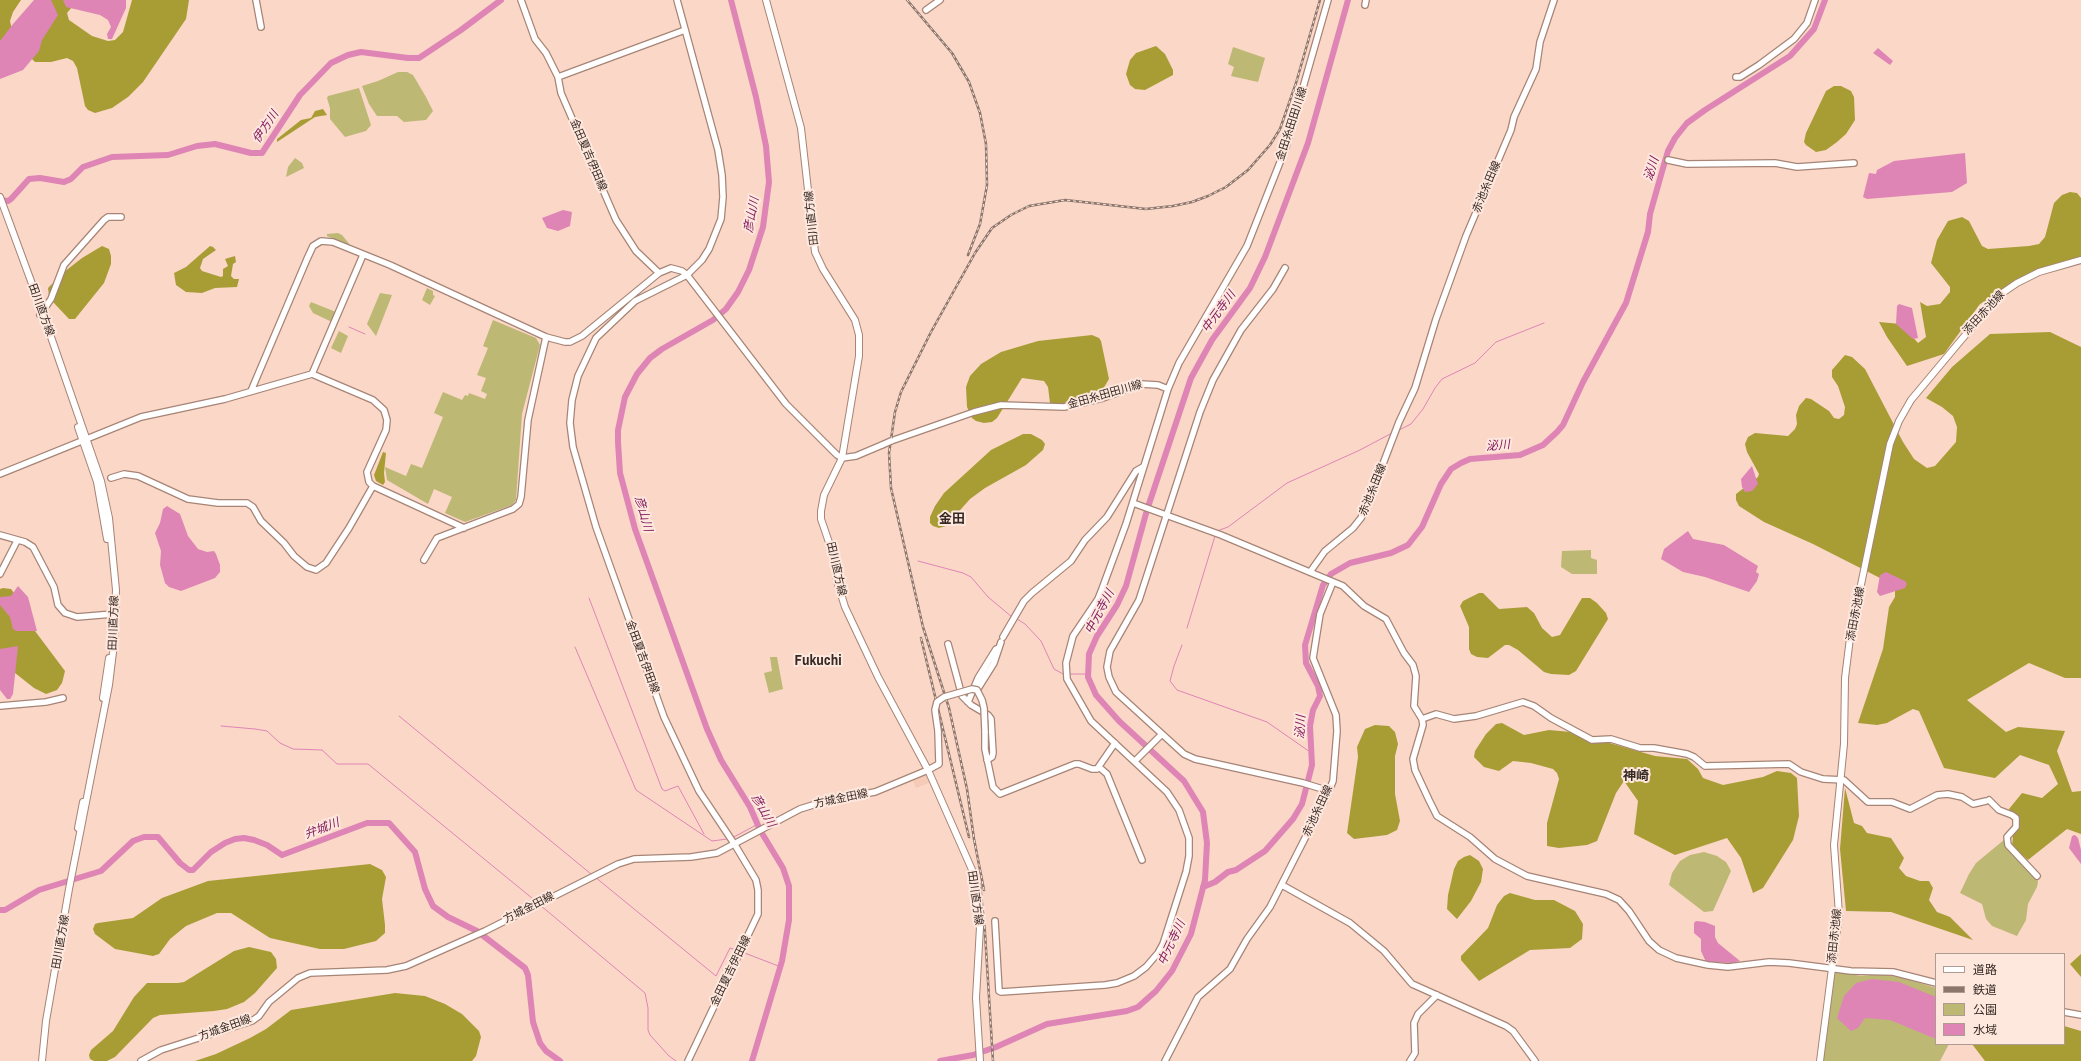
<!DOCTYPE html>
<html>
<head>
<meta charset="utf-8">
<style>
  body { margin:0 }
  #map { position:relative; width:2081px; height:1061px; overflow:hidden; background:#fbd7c7; font-family:"Archivo Narrow","Noto Sans JP",sans-serif }
  canvas { display:block }
  .legend { position:absolute; left:1935px; top:953px; width:130px; height:92px; box-sizing:border-box; background:#fee8de; border:1px solid #ae9c93; margin:0; padding:5px 7px; list-style:none; font-size:12px; color:#362923 }
  .legend li { display:flex; align-items:center; gap:8px; height:20px }
  .legend b { width:20px; border:1px solid #ae9c93 }
</style>
</head>
<body>
<div id="map">
<canvas width="2081" height="1061"></canvas>
<ul class="legend">
<li><b style="height:5px;background:#fff"></b>道路</li>
<li><b style="height:5px;background:#8c756b"></b>鉄道</li>
<li><b style="height:11px;background:#beb875"></b>公園</li>
<li><b style="height:11px;background:#de85b5"></b>水域</li>
</ul>
</div>
<script>
const c = document.querySelector('canvas').getContext('2d');
c.lineJoin = 'round';
function paint(path, color) {
  c.fillStyle = color;
  c.fill(path, 'evenodd');
}
function shape(rows) {
  const path = new Path2D();
  for (const r of rows) {
    path.moveTo(r[0], r[1]);
    for (let i = 2; i < r.length; i += 2) path.lineTo(r[i], r[i + 1]);
  }
  return path;
}
function stroke(path, color, width, dash) {
  c.strokeStyle = color;
  c.lineWidth = width;
  c.lineCap = dash ? 'butt' : 'round';
  c.setLineDash(dash || []);
  c.stroke(path);
}
function drawText(font, color, halo, rows, align = 'center') {
  c.font = font + ' "Archivo Narrow","Noto Sans JP",sans-serif';
  c.lineWidth = 4;
  c.setLineDash([]);
  c.textBaseline = 'middle';
  c.strokeStyle = halo;
  c.fillStyle = color;
  for (const [text, x, y, turn = 0] of rows) {
    c.save();
    c.translate(x, y);
    c.rotate((+turn || 0) * Math.PI / 180);
    c.textAlign = isNaN(turn) ? turn : align;
    if (halo) c.strokeText(text, 0, 0);
    c.fillText(text, 0, 0);
    c.restore();
  }
}
const built = shape([
  [927,773,931,782,916,788,912,778]
]);
const green = shape([
  [1233,47,1265,58,1258,82,1231,76,1234,67,1228,64],
  [398,72,407,72,413,75,426,97,433,111,426,120,404,122,397,116,377,116,369,104,362,86,378,81],
  [359,88,371,125,366,131,345,137,330,119,330,108,327,98,328,96],
  [295,158,302,163,304,168,286,177,288,167],
  [338,233,342,235,351,246,327,236,327,234],
  [427,288,433,291,433,295,435,296,430,305,422,300],
  [380,293,392,295,376,336,367,324],
  [311,302,336,312,332,322,313,313,309,306],
  [493,320,536,338,540,345,522,414,516,500,512,505,465,522,445,513,452,497,434,489,428,504,387,480,385,467,406,476,411,464,422,468,443,417,434,413,443,392,462,400,465,395,468,396,469,393,485,399,487,394,481,391,486,378,477,375,488,348,483,346],
  [339,331,348,336,341,353,331,348],
  [1591,550,1591,558,1597,560,1597,574,1572,574,1561,567,1562,551],
  [770,657,777,657,783,689,769,693,764,673,772,671],
  [2005,839,2037,876,2038,882,2037,887,2028,904,2026,920,2017,936,1992,926,1986,919,1982,904,1960,893,1969,874,1976,863],
  [1704,852,1717,856,1726,862,1731,871,1713,911,1704,912,1669,885,1672,873,1680,861,1690,855],
  [1834,971,1861,976,1881,974,1903,978,1936,988,1936,1044,1949,1044,1940,1061,1823,1061]
]);
const forest = shape([
  [0,0,21,0,13,12,10,21,15,43,0,72],
  [41,0,78,0,67,13,69,20,92,36,108,41,115,40,123,32,132,0,189,0,186,19,143,82,128,97,112,108,95,113,88,110,85,106,77,68,73,61,67,58,51,62,35,62,29,56],
  [1156,46,1165,54,1173,70,1173,75,1145,90,1135,89,1130,85,1126,74,1130,60,1136,53],
  [1834,86,1841,86,1851,91,1854,97,1855,120,1846,134,1837,142,1826,150,1816,152,1806,145,1804,142,1806,133,1826,91],
  [323,109,327,115,315,117,277,142,277,139,301,120,311,118,315,111],
  [2070,192,2077,193,2081,198,2081,260,2055,268,1980,304,1944,354,1907,366,1887,337,1879,322,1901,324,1918,343,1926,337,1920,302,1927,306,1940,304,1950,292,1950,287,1931,263,1937,240,1948,221,1962,217,1969,221,1982,246,1988,249,2029,246,2039,244,2045,237,2054,203,2062,195],
  [102,246,109,249,111,256,111,264,104,283,75,319,69,319,53,302,49,296,48,288,64,272,82,258],
  [210,246,213,247,216,250,203,259,200,268,202,271,221,277,223,276,223,269,228,266,225,259,235,256,236,262,233,264,231,276,234,279,239,279,237,287,215,288,202,293,186,292,176,285,174,273,186,267],
  [2050,332,2081,347,2081,678,2065,678,2029,663,1967,700,2006,732,2018,727,2065,731,2057,751,2072,792,2081,791,2081,834,2067,829,2028,860,2012,846,2014,826,2009,809,2022,793,2042,798,2058,784,2049,765,2020,755,1995,778,1944,768,1919,711,1913,709,1887,723,1877,725,1858,723,1883,649,1889,607,1895,597,1895,591,1882,579,1813,544,1764,522,1739,506,1736,500,1736,494,1758,477,1759,474,1747,452,1745,444,1748,437,1755,433,1788,436,1795,429,1797,424,1796,415,1799,406,1806,398,1811,399,1829,411,1834,418,1839,419,1844,415,1845,407,1838,386,1832,377,1832,370,1845,355,1852,357,1865,369,1903,442,1914,459,1927,468,1935,466,1956,442,1957,427,1953,416,1942,407,1926,398,1952,367,1990,334],
  [1092,335,1099,338,1101,341,1109,379,1103,389,1056,406,1050,403,1048,387,1044,381,1022,378,997,418,992,422,984,423,976,421,972,418,967,407,966,387,970,376,981,364,1001,352,1038,341],
  [1023,434,1031,434,1042,440,1045,444,1043,450,1026,465,985,488,970,499,946,526,939,528,933,526,930,523,930,517,935,506,944,493,991,450],
  [383,452,386,453,384,473,385,482,383,485,376,481,374,475],
  [3,588,11,589,14,593,35,631,65,671,62,683,57,690,46,694,34,688,10,669,0,654,0,589],
  [1479,593,1483,593,1499,609,1527,607,1534,613,1542,628,1552,637,1560,635,1582,598,1590,598,1597,603,1606,613,1608,619,1576,671,1569,675,1551,674,1544,672,1518,650,1509,645,1505,645,1488,658,1477,657,1471,654,1469,649,1469,627,1460,606,1463,601],
  [1502,723,1524,735,1549,730,1571,732,1655,756,1687,759,1698,769,1703,778,1723,785,1763,777,1777,771,1791,773,1797,778,1799,816,1793,840,1763,888,1753,893,1741,858,1727,838,1675,855,1634,834,1638,801,1624,781,1616,793,1597,841,1587,845,1559,848,1547,846,1547,823,1559,779,1557,773,1553,769,1531,763,1513,761,1499,771,1484,767,1474,757,1475,751,1486,734,1496,724],
  [1375,725,1389,726,1395,732,1398,744,1395,756,1395,794,1400,821,1397,830,1387,835,1354,839,1347,833,1358,757,1357,747,1365,729],
  [1845,788,1854,823,1862,826,1867,833,1891,838,1904,858,1899,868,1906,876,1920,881,1929,881,1933,888,1929,900,1937,912,1950,917,1973,940,1891,912,1846,911,1840,849],
  [1470,855,1479,861,1483,869,1481,882,1471,901,1457,919,1447,909,1448,895,1454,869,1458,861,1464,857],
  [370,864,382,870,386,877,382,899,385,925,385,933,376,941,344,949,320,949,270,938,231,913,217,913,186,926,170,939,159,954,153,956,115,949,95,934,93,929,95,924,98,923,133,918,162,898,208,881],
  [1510,893,1535,900,1554,900,1575,911,1583,924,1582,939,1570,948,1530,950,1479,981,1461,960,1461,956,1488,928,1497,905,1504,896],
  [249,947,271,952,276,959,277,968,255,993,244,1002,227,1009,214,1011,160,1015,153,1018,115,1057,107,1061,94,1061,90,1059,89,1055,91,1050,113,1031,134,997,147,983,178,983,184,982,234,951],
  [2081,954,2081,977,2070,964],
  [395,993,425,996,445,1004,462,1014,479,1031,481,1037,476,1056,472,1061,195,1061,216,1054,250,1038,266,1029,291,1010],
  [2064,1026,2081,1031,2081,1061,1985,1061,1972,1044,2064,1044]
]);
const water = shape([
  [34,0,51,0,58,15,42,40,39,51,23,70,0,79,0,41,13,24],
  [63,0,126,0,126,8,112,39,108,39,107,34,111,27,108,20,100,15,66,7],
  [1878,48,1893,61,1890,65,1873,53],
  [1965,153,1967,183,1952,192,1867,199,1863,197,1869,173,1876,174,1877,170,1894,161],
  [563,210,572,212,570,226,558,231,547,228,542,218],
  [1899,304,1912,308,1918,338,1913,339,1896,324,1897,306],
  [1752,466,1758,484,1752,491,1745,492,1742,487,1741,479],
  [167,506,180,514,188,536,198,549,207,552,214,551,216,554,220,565,220,572,215,578,181,591,169,587,165,583,160,565,161,551,155,533,160,523,163,509],
  [1688,531,1693,539,1724,545,1758,566,1756,572,1759,574,1757,581,1749,592,1705,577,1683,572,1661,559,1664,549],
  [1886,572,1905,581,1907,584,1905,588,1880,596,1877,592,1880,575],
  [18,586,28,597,37,631,16,631,13,629,10,617,0,605,0,597,11,596],
  [18,646,13,694,10,699,7,699,0,690,0,649],
  [2075,835,2078,838,2081,850,2081,864,2069,848,2072,836],
  [1696,921,1705,922,1715,926,1715,937,1718,943,1740,961,1732,963,1706,962,1701,951,1701,939,1694,933,1694,923],
  [1872,979,1899,982,1936,997,1936,1039,1890,1020,1865,1018,1858,1028,1851,1031,1837,1018,1844,996,1856,983]
]);
const stream = shape([
  [349,327,365,334],
  [1399,430,1411,424,1423,409,1435,388,1442,379,1475,363,1496,342,1544,323],
  [1217,531,1228,527,1287,483,1360,450,1392,433],
  [918,561,963,573,971,577,988,597,1012,617],
  [589,598,662,789,665,791,678,786,704,834],
  [1017,619,1025,624,1041,641,1054,669,1063,674],
  [1187,628,1215,536],
  [1182,645,1174,666,1170,681,1177,690,1267,722,1313,754],
  [575,647,636,790,712,841,727,839],
  [1069,674,1088,674],
  [399,716,591,874],
  [221,726,255,729,267,731,280,743,293,749,322,750,337,764,368,764,538,903],
  [732,838,758,824],
  [595,877,716,976,730,948,739,951],
  [540,905,645,993,648,1008,648,1030,650,1035,669,1056,676,1061],
  [742,952,781,967]
]);
const river = shape([
  [731,0,756,97,766,146,769,182,763,227,749,270,738,292,726,309,713,320,662,349,650,358,637,374,625,397,618,430,618,442,620,473,635,529,707,729,721,760,750,807,760,830,783,868,789,886,789,920,782,961,752,1061],
  [0,200,8,201,11,199,29,179,40,178,64,182,71,179,83,167,112,157,168,155,197,146,215,144,251,153,262,153,300,95,331,63,348,55,361,52,408,58,419,58,461,30,501,0],
  [1203,887,1215,882,1228,872,1236,870,1265,851,1293,819,1302,804,1312,765,1310,726,1313,710,1320,696,1318,686,1306,663,1305,645,1323,585,1331,574,1350,563,1391,553,1408,545,1422,527,1441,484,1451,469,1461,463,1470,459,1520,455,1543,445,1557,432,1563,425,1583,382,1626,303,1648,232,1650,214,1663,168,1668,151,1675,138,1687,123,1705,110,1790,56,1814,29,1825,0],
  [0,910,5,910,39,890,101,871,133,841,144,837,158,837,180,863,189,870,193,870,211,852,225,843,235,839,244,838,254,840,267,845,282,855,367,823,389,823,415,852,425,889,433,906,448,917,477,931,525,968,528,975,533,1022,540,1043,546,1051,560,1061],
  [940,1061,973,1055,996,1047,1047,1024,1127,1011,1138,1007,1156,991,1172,971,1191,934,1205,880,1207,843,1203,812,1184,781,1119,721,1096,695,1088,677,1089,654,1097,636,1117,605,1126,586,1147,510,1191,378,1212,340,1250,288,1265,257,1308,143,1348,0]
]);
const secondary = shape([
  [256,0,261,27],
  [521,0,535,39,546,53,558,77,561,93,616,220,636,251,659,273],
  [677,0,718,150,722,175,723,197,721,219,709,249,702,260,687,275,635,301,596,338,578,376,572,400,570,423,573,447,596,527,664,717,699,791,735,845,756,880,758,890,758,914,688,1061],
  [1365,5,1366,0],
  [926,10,940,0],
  [558,77,685,30],
  [1736,77,1740,77,1759,65,1794,39,1807,23,1815,0],
  [1668,160,1687,164,1775,163,1797,167,1854,163],
  [1285,268,1273,289,1241,330,1213,380,1200,412,1139,600,1110,651,1107,667,1109,677,1116,692,1184,754,1195,759,1303,783,1329,791],
  [40,315,51,299,64,265,104,220,108,217,121,217],
  [312,374,363,255],
  [251,391,307,259,313,246,321,241,333,242,390,265,546,337,565,342,570,342,582,336,659,273,671,268,682,271,687,275,786,404,837,455,842,458,856,456,882,445],
  [891,441,974,412,1001,405,1064,407,1103,398,1141,384,1158,385,1168,389],
  [0,474,141,417,225,399,312,374,373,400,384,410,387,420,386,430,367,472,369,482,373,486,464,528],
  [111,478,124,474,138,476,188,499,218,503,247,503,253,507,261,521,284,543,294,556,307,567,316,570,326,563,349,528,373,486],
  [1133,503,1221,535,1343,586,1364,606,1386,619,1404,653,1413,665,1416,676,1414,706,1422,719,1423,725,1413,759,1415,770,1429,800,1437,816,1470,837,1495,859,1527,876,1606,894,1619,900,1629,911,1649,941,1659,950,1676,958,1708,965,1728,967,1769,962,1789,963,1851,971,1893,972,1936,983],
  [0,535,25,542,33,547,54,587,58,605,65,613,77,617,113,614],
  [424,560,437,538,513,509,519,504,521,497,528,420,546,337],
  [1310,572,1325,551,1353,528,1361,518,1368,503,1399,422,1415,388,1436,319,1466,236,1511,130,1514,117,1536,69,1540,42,1554,0],
  [0,574,17,541],
  [1003,637,1024,601,1032,593,1071,561,1085,540,1107,517,1136,471,1143,467],
  [948,644,962,696,971,705,988,715,991,719,993,753,992,757,987,760],
  [977,690,994,663,1001,642],
  [968,702,978,678,996,649,999,648],
  [0,706,46,702,63,698],
  [1422,719,1436,714,1454,719,1476,716,1523,702,1534,706,1551,718,1592,740,1611,739,1640,748,1654,748,1687,754,1694,757,1705,766,1789,764,1801,772,1823,779,1844,780,1868,802,1892,802,1910,809,1937,795,1948,794,1962,797,1973,804,1986,801],
  [985,731,985,749,993,787,1000,794,1075,764,1079,764,1092,769,1097,769,1115,743],
  [1135,761,1162,734],
  [1099,767,1107,774,1142,860],
  [1989,800,1999,810,2012,815,2016,818,2016,827,2007,837,2008,845,2037,876],
  [1282,885,1350,923,1384,951,1412,984,1506,1026,1513,1031,1535,1061],
  [995,921,999,991,1001,992,1105,985,1117,983,1134,976,1146,967,1158,953,1163,944,1186,872,1189,856,1189,838,1179,810,1167,792,1091,721,1067,679,1066,663,1073,636,1098,599,1102,589,1126,524,1168,389,1179,363,1247,246,1286,147,1328,0],
  [2064,1012,2081,1015],
  [141,1061,161,1050,252,1021,259,1016,269,1002,286,988,298,978,310,973,387,970,406,966,485,931,618,864,634,859,691,857,717,853,800,809,829,800,875,792,928,770,939,764,938,731],
  [1165,1061,1198,997,1230,969,1247,939,1270,907,1329,791,1333,781,1337,731,1336,715,1313,658,1320,614,1333,582],
  [1410,1061,1415,1053,1414,1023,1418,1014,1437,995]
]);
const primary = shape([
  [766,0,801,128,815,252,823,269,855,320,859,335,859,356,842,458,824,495,821,511,821,519,835,560,837,581,845,607,878,677,928,770,973,872,980,927,976,998,980,1061],
  [0,197,42,311,101,481,109,518,116,590,114,644,109,685,69,889,46,1021,42,1061],
  [78,427,97,482,107,539],
  [103,698,109,658],
  [78,828,83,802],
  [1820,1061,1839,914,1834,845,1844,744,1845,678,1850,638,1890,444,1899,421,1911,400,1998,296,2017,283,2039,272,2081,260]
]);
const rail = shape([
  [907,0,952,53,969,82,980,113,986,144,987,185,980,224,968,255],
  [921,638,969,837],
  [980,884,985,933,993,1061],
  [984,890,974,839,967,789,949,708,923,627,891,488,889,453,895,412,901,392,931,332,975,253,992,228,1011,215,1029,206,1065,200,1146,209,1173,206,1192,202,1208,196,1226,187,1248,170,1270,145,1280,129,1296,83,1320,0]
]);
const secondaryBridge = shape([
  [882,445,891,441],
  [938,731,935,710,937,702,944,697,972,689,977,690,982,700,984,708,985,731]
]);
const streetNames = [
  ["金田糸田田川線",1292,124,-72],
  ["金田夏吉伊田線",588,155,67],
  ["赤池糸田線",1487,187,-67],
  ["田川直方線",812,218,-96],
  ["田川直方線",41,310,70],
  ["添田赤池線",1984,313,-47],
  ["金田糸田田川線",1105,395,-16],
  ["赤池糸田線",1373,490,-68],
  ["田川直方線",836,569,77],
  ["添田赤池線",1856,614,-79],
  ["田川直方線",114,623,-88],
  ["金田夏吉伊田線",642,657,70],
  ["方城金田線",841,799,-12],
  ["赤池糸田線",1318,811,-65],
  ["田川直方線",975,898,82],
  ["方城金田線",529,908,-27],
  ["添田赤池線",1835,936,-84],
  ["田川直方線",61,942,-80],
  ["金田夏吉伊田線",731,971,-64],
  ["方城金田線",225,1028,-20]
];
const waterNames = [
  ["伊方川",266,127,-56],
  ["泌川",1652,169,-73],
  ["彦山川",752,215,-79],
  ["中元寺川",1219,312,-54],
  ["泌川",1498,446,-5],
  ["彦山川",643,514,74],
  ["中元寺川",1100,612,-62],
  ["泌川",1301,727,-87],
  ["彦山川",763,811,60],
  ["弁城川",322,829,-21],
  ["中元寺川",1172,943,-65]
];
const quarterNames = [
  ["金田",952,520],
  ["神崎",1636,777]
];
const districtNames = [
  ["Fukuchi",818,661]
];
paint(built, '#f5cab7');
paint(green, '#beb875');
paint(forest, '#a89d35');
paint(water, '#de85b5');
stroke(stream, '#de85b5', 1);
stroke(river, '#de85b5', 6);
stroke(secondary, '#a68476', 8);
stroke(primary, '#a68476', 8);
stroke(secondary, '#fff', 5.5);
stroke(primary, '#fff', 6);
stroke(rail, '#8c756b', 2.5);
stroke(rail, '#fee8de', 1, [3]);
stroke(secondaryBridge, '#a68476', 8, []);
stroke(secondaryBridge, '#fff', 5.5);
drawText('11px', '#362923', '#fee8de', streetNames);
drawText('italic 12px', '#841c5e', '#fee8de', waterNames);
drawText('bold 13px', '#362923', '#fee8de', quarterNames);
drawText('bold 15px', '#362923', '#fee8de', districtNames);
</script>
</body>
</html>
